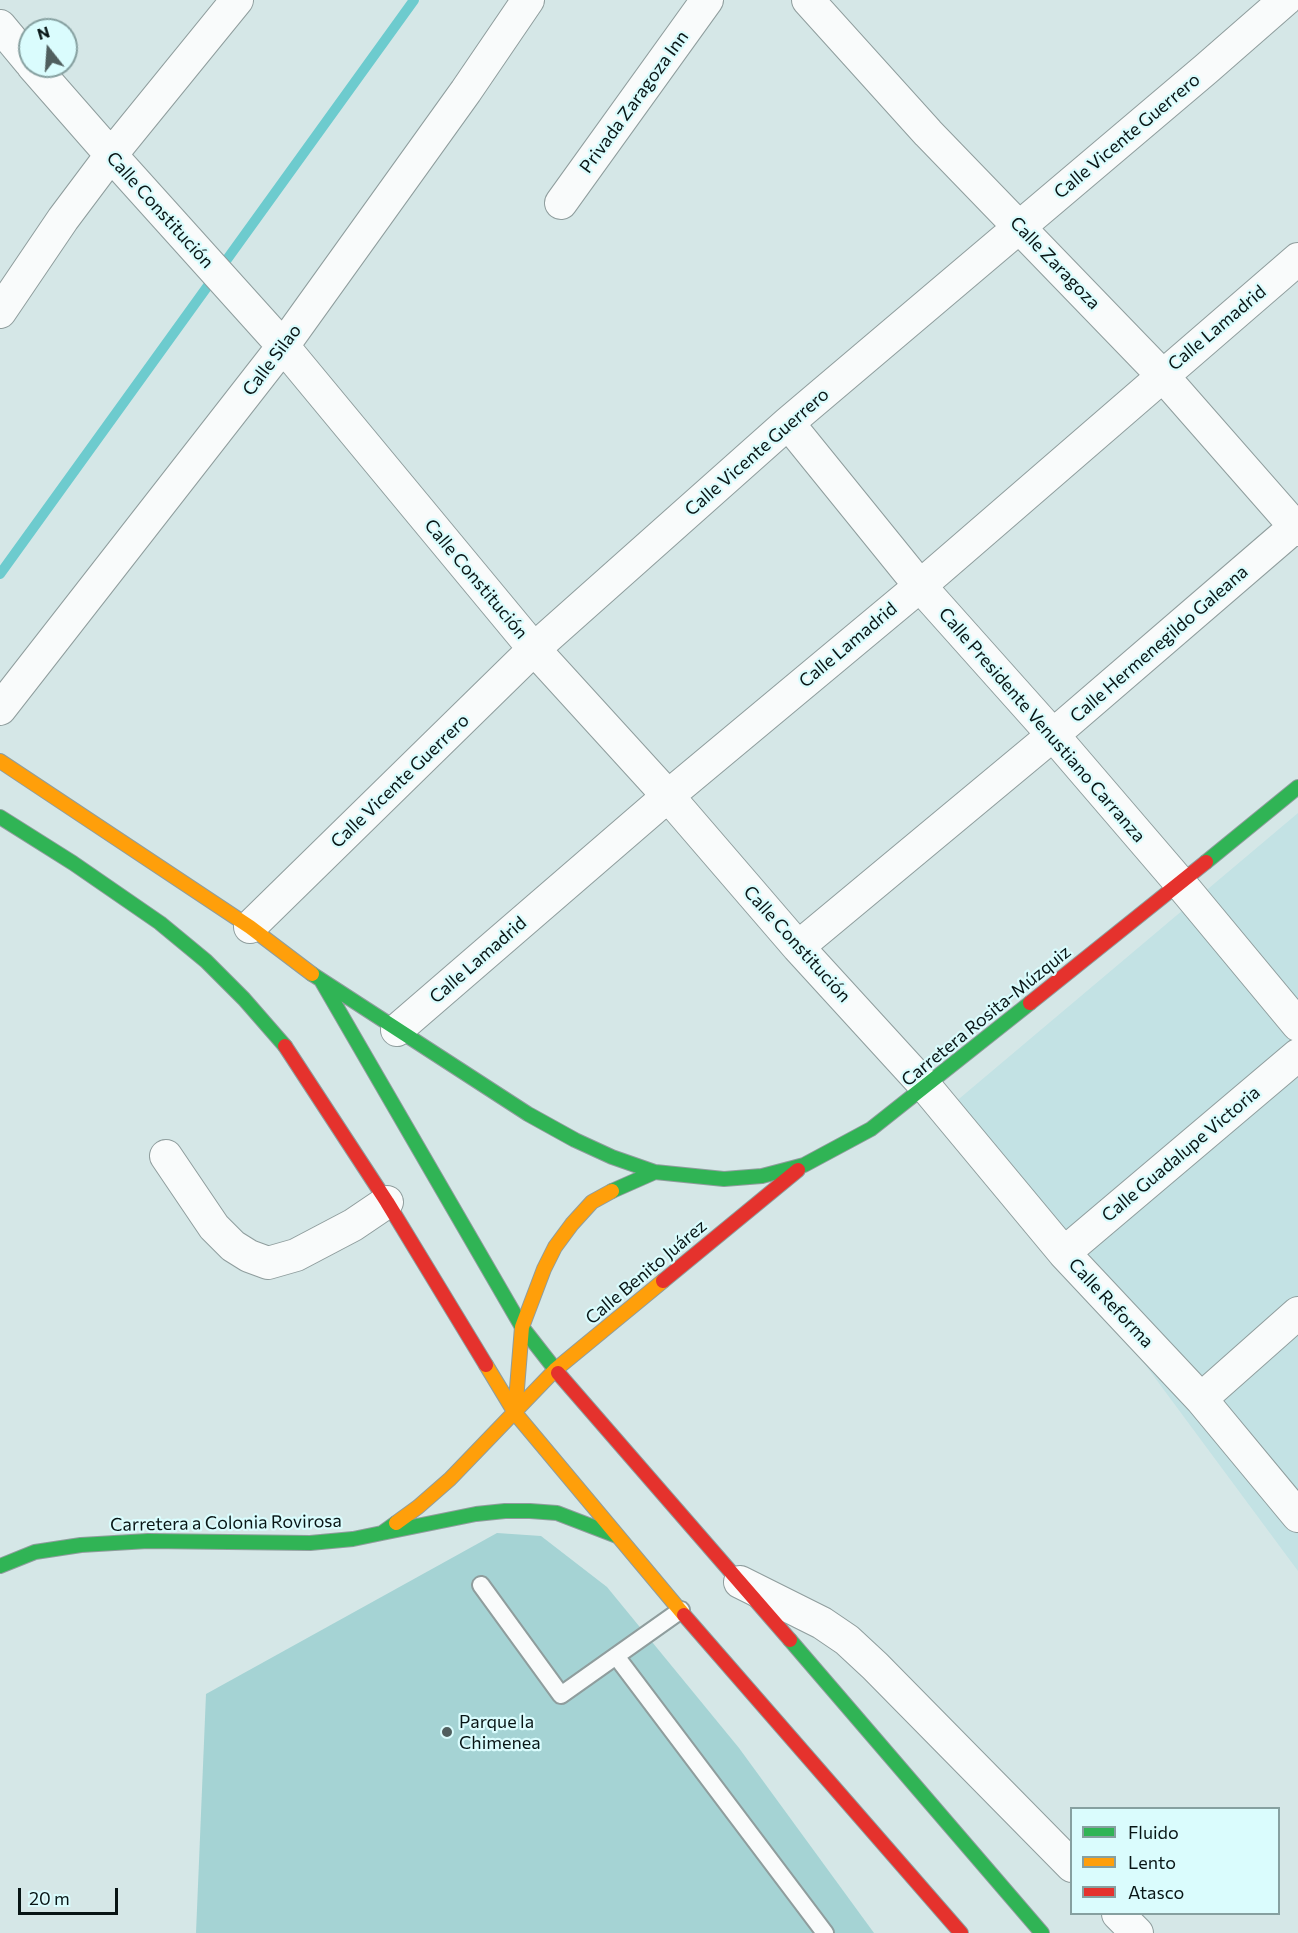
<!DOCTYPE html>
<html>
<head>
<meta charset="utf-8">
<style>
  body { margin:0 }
  #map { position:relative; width:1298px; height:1933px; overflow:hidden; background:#d5e7e7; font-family:Commissioner,sans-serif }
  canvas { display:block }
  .legend { position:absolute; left:1070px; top:1807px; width:210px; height:108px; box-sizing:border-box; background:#dafcfd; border:2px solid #86a0a0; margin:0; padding:8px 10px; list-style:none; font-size:18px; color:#081515 }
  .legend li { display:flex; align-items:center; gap:12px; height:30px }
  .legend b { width:30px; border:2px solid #86a0a0 }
  .north { position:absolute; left:18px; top:18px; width:60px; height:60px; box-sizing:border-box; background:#dafcfd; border:2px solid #86a0a0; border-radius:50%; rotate:343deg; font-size:16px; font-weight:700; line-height:24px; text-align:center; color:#081515 }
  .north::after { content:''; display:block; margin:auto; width:21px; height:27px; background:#505e5e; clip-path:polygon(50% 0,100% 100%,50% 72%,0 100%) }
  .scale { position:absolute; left:18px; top:1888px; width:100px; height:27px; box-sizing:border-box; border:3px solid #081515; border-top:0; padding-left:8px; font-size:18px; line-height:21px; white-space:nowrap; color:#081515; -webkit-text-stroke:4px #dafcfd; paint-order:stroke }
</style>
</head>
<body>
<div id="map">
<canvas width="1298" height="1933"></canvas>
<ul class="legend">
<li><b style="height:8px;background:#30b455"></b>Fluido</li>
<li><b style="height:8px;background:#ff9f0a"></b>Lento</li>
<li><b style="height:8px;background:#e5322d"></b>Atasco</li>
</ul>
<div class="north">N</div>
<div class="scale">20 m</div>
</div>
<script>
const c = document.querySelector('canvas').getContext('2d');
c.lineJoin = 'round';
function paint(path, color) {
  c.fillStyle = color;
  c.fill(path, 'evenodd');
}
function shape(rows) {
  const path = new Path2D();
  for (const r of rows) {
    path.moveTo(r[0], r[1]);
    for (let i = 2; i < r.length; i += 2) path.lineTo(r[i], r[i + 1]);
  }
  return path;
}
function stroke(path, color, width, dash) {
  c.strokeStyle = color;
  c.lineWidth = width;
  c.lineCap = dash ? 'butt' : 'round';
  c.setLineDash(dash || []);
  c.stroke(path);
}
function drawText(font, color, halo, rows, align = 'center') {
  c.font = font + ' Commissioner,sans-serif';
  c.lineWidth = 4.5;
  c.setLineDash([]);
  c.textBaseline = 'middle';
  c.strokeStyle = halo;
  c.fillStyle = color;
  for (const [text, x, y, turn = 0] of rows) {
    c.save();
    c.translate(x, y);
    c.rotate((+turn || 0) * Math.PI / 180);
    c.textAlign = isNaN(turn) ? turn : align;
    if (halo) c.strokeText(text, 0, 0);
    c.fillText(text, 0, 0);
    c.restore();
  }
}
const built = shape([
  [1298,813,1298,1571,1067,1259,947,1109]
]);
const green = shape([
  [497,1533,541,1536,607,1587,739,1748,874,1933,196,1933,206,1694]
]);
const stream = shape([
  [0,574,414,0]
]);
const lane = shape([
  [481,1585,561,1695,681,1610],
  [616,1656,825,1933]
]);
const street = shape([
  [808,0,928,133,1162,375,1298,530],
  [0,26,30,62],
  [33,66,111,155,283,346,534,649,668,796,798,947,926,1087,1064,1253,1201,1399,1298,1516],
  [561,203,707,0],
  [0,312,63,219,111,155,237,0],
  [788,423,920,586,1053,735,1180,883,1298,1025],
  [0,709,283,346,466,91,528,0],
  [250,927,534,649,788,423,1206,69,1285,0],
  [798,947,1053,735,1298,524],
  [397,1030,668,796,920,586,1298,259],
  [166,1156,214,1227,233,1246,249,1256,268,1263,296,1255,353,1225,387,1202],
  [1064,1253,1298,1055],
  [1201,1399,1298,1313],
  [740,1582,822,1623,847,1640,875,1666,1072,1866],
  [1118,1914,1137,1933]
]);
const fast = shape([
  [0,817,73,863,160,923,206,961,244,999,285,1046],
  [1206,862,1298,787],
  [312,974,528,1114,575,1140,612,1157,655,1172],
  [321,980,522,1327,558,1373],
  [612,1191,655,1172,724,1179,762,1176,804,1165,871,1129,1030,1003],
  [382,1533,476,1514,505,1511,530,1511,557,1513,617,1536],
  [0,1566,35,1552,81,1545,148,1541,310,1543,353,1539,382,1533,396,1523],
  [790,1640,1042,1933]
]);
const slow = shape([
  [0,761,250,927,312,974],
  [486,1365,515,1413,684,1615],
  [515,1413,522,1327,544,1269,555,1247,572,1224,592,1202,612,1191],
  [396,1523,418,1507,450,1479,555,1370,663,1281]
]);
const jam = shape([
  [1030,1003,1206,862],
  [285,1046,387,1202,486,1365],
  [663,1281,798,1170],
  [558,1373,790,1640],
  [684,1615,961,1933]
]);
const markers = [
  [447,1732,6,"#505e5e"]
];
const streetNames = [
  ["Privada Zaragoza Inn",634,102,-54],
  ["Calle Vicente Guerrero",1127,136,-40],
  ["Calle Constitución",160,210,48],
  ["Calle Zaragoza",1055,263,46],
  ["Calle Lamadrid",1217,328,-40],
  ["Calle Silao",272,360,-53],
  ["Calle Vicente Guerrero",757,452,-41],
  ["Calle Constitución",476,579,50],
  ["Calle Hermenegildo Galeana",1159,644,-41],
  ["Calle Lamadrid",848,645,-40],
  ["Calle Presidente Venustiano Carranza",1042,725,49],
  ["Calle Vicente Guerrero",400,781,-44],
  ["Calle Constitución",797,944,48],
  ["Calle Lamadrid",478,960,-41],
  ["Carretera Rosita-Múzquiz",986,1016,-39],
  ["Calle Guadalupe Victoria",1181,1154,-40],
  ["Calle Benito Juárez",646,1272,-40],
  ["Calle Reforma",1111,1303,47],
  ["Carretera a Colonia Rovirosa",226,1523,-1]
];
const poiNames = [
  ["Parque la",459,1722],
  ["Chimenea",459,1743]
];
paint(built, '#c3e2e4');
paint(green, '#a5d3d4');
stroke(stream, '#6dcbce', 10);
stroke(lane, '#8f9d9d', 20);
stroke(street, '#8f9d9d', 34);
stroke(fast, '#8f9d9d', 16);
stroke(slow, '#8f9d9d', 16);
stroke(jam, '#8f9d9d', 16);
stroke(lane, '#f9fbfb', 16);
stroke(street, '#f9fbfb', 32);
stroke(fast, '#30b455', 14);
stroke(slow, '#ff9f0a', 14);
stroke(jam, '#e5322d', 14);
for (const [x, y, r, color] of markers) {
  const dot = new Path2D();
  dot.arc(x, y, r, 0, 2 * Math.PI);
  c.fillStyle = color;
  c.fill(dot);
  stroke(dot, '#dafcfd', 2);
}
drawText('18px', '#081515', '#dafcfd', streetNames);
drawText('18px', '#081515', '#dafcfd', poiNames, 'left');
</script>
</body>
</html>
